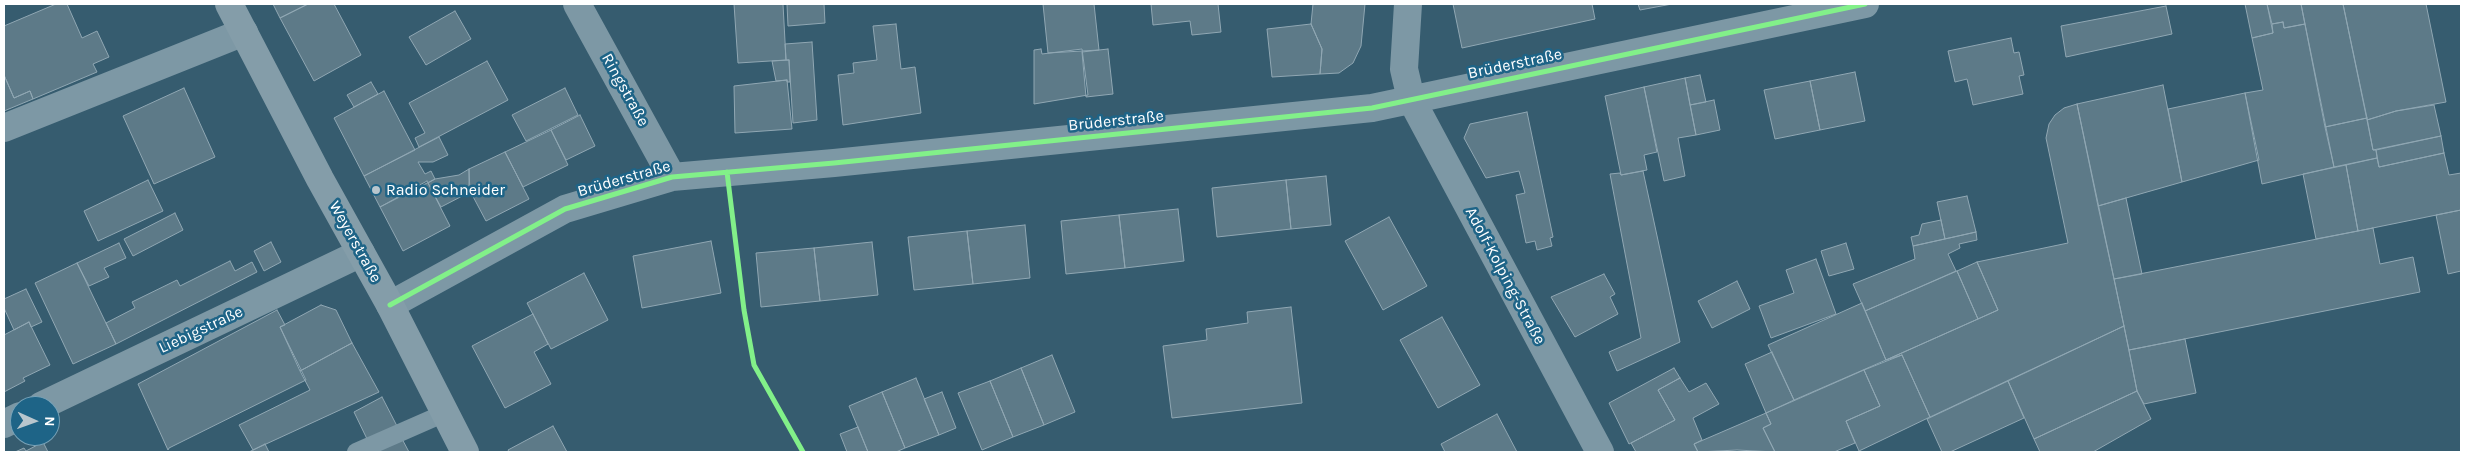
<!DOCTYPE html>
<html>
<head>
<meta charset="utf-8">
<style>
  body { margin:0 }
  #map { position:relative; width:2465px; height:456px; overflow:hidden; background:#365c6f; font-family:Karla,sans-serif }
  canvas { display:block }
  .frame { position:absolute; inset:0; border:5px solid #fff; pointer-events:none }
  .north { position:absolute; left:10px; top:396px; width:50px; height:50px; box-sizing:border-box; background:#1e6487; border:1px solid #78a2b7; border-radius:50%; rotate:92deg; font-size:14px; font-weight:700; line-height:20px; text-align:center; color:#fff }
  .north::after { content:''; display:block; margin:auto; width:18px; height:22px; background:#b9c6cd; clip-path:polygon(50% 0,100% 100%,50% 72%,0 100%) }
</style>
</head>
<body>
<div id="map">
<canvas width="2465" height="456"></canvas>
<div class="frame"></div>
<div class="north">N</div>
</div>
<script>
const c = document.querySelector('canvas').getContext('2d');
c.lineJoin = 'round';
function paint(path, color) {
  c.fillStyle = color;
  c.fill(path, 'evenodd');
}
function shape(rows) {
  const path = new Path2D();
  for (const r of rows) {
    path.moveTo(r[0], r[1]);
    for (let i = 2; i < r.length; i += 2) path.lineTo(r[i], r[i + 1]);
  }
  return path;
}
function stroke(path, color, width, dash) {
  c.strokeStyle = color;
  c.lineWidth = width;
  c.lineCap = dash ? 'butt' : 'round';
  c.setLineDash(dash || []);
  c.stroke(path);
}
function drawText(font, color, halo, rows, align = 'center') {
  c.font = font + ' Karla,sans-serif';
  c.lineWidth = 5;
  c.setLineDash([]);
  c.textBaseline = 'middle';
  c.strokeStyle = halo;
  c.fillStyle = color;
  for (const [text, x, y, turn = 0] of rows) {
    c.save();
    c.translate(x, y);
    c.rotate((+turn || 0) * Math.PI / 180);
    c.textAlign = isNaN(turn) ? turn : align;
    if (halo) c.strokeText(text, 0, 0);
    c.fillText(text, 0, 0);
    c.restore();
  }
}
const building = shape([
  [56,4,67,4,82,38,97,31,109,57,93,64,97,72,33,99,30,91,14,98,4,75,4,26,56,4],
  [273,4,308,4,280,18,273,4],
  [308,4,334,4,361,55,314,81,280,18,308,4],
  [734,4,783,4,786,60,738,63,734,4],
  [787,4,824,4,825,23,788,26,787,4],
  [1043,4,1094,4,1099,50,1048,53,1043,4],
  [1151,4,1218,4,1221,32,1192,35,1190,21,1153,25,1151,4],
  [1313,4,1365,4,1361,46,1353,63,1339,73,1320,74,1322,49,1311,24,1313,4],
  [1453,4,1592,4,1595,19,1462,48,1453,4],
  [1638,4,1672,4,1640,10,1638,4],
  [2245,4,2267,4,2273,33,2252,38,2245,4],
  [2267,4,2301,4,2305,24,2284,28,2283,22,2272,24,2267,4],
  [2301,4,2343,4,2367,118,2325,127,2301,4],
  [2343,4,2426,4,2446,102,2396,111,2367,120,2343,4],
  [2166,6,2172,34,2066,57,2061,26,2166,6],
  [455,11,471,39,426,65,409,37,455,11],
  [2283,22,2284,28,2305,24,2334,167,2262,184,2245,93,2263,90,2252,38,2273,33,2272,24,2283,22],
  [896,24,901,69,915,67,921,113,843,125,838,75,854,73,853,63,877,60,873,26,896,24],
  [1311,24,1322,49,1320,74,1272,77,1267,29,1311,24],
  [2011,38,2014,53,2019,52,2024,75,2019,76,2023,94,1973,105,1967,79,1955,82,1948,51,2011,38],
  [812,42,817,120,793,123,789,60,786,60,785,44,812,42],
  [1041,49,1042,54,1082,49,1088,95,1034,104,1034,50,1041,49],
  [1108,49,1113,94,1086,97,1082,52,1108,49],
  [789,60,790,82,787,82,787,80,776,81,772,61,789,60],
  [487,61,508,100,419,147,415,138,425,133,409,103,487,61],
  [1855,72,1865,121,1820,130,1810,81,1855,72],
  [4,75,14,98,30,91,33,99,4,111,4,75],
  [1700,75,1706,102,1690,105,1685,78,1700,75],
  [1685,78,1696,135,1678,138,1685,176,1664,181,1644,87,1685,78],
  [787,80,792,129,735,133,734,86,787,80],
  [1810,81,1820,130,1775,139,1764,90,1810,81],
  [371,82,378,94,354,107,347,95,371,82],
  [2163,85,2182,182,2098,206,2077,104,2163,85],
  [1644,87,1657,152,1644,155,1647,170,1621,175,1605,96,1644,87],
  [184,88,215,157,154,184,123,116,184,88],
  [565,88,578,115,526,141,512,115,565,88],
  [384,91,415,150,364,176,334,118,384,91],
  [2245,93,2259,160,2182,182,2168,109,2245,93],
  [1714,100,1720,130,1696,135,1690,105,1714,100],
  [2077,104,2124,326,1930,417,1902,355,1886,360,1998,310,1977,262,2068,243,2046,138,2049,124,2055,115,2064,108,2077,104],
  [2434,105,2441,136,2373,150,2367,120,2396,111,2434,105],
  [1527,112,1553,237,1550,238,1552,246,1537,250,1535,241,1526,243,1516,195,1525,193,1519,171,1486,178,1464,138,1470,124,1527,112],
  [580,115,595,146,566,160,551,130,580,115],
  [2367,118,2373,150,2376,150,2377,158,2334,167,2325,127,2367,118],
  [551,130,568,165,523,187,505,152,551,130],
  [2441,136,2444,153,2379,167,2376,150,2441,136],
  [439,137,448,155,433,162,418,162,425,174,431,171,435,179,380,207,364,176,439,137],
  [505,152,529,199,486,221,469,189,469,169,505,152],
  [2444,153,2449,175,2461,173,2461,210,2358,231,2346,165,2377,158,2379,167,2444,153],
  [2346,165,2358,231,2316,239,2303,174,2346,165],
  [469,169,470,192,441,207,428,183,435,179,459,175,469,169],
  [1643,171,1680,342,1617,371,1609,352,1641,338,1610,174,1620,173,1621,175,1643,171],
  [1326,176,1331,225,1291,229,1286,180,1326,176],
  [148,180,163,211,98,241,84,211,148,180],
  [1286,180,1291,229,1217,237,1212,188,1286,180],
  [427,181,450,226,403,251,380,207,427,181],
  [1967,196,1976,232,1945,239,1937,202,1967,196],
  [2126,198,2142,274,2114,279,2098,206,2126,198],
  [1178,209,1184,261,1125,268,1119,215,1178,209],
  [2461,210,2461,271,2448,274,2436,215,2461,210],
  [175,213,183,230,133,256,124,239,175,213],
  [1119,215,1125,268,1066,274,1061,221,1119,215],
  [1389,217,1427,286,1383,310,1345,241,1389,217],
  [1941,220,1945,239,1913,246,1911,237,1919,235,1922,224,1941,220],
  [1025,225,1030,278,973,284,967,231,1025,225],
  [2373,228,2380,264,2413,257,2420,292,2129,350,2114,279,2373,228],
  [967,231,973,284,914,290,908,237,967,231],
  [1976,232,1977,240,1959,244,1960,248,1948,254,1956,271,1865,311,1853,284,1915,259,1913,246,1976,232],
  [711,241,721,293,642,308,633,256,711,241],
  [271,242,281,262,264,271,254,251,271,242],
  [872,242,878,295,820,301,814,248,872,242],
  [119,243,126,258,104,268,109,277,89,286,77,263,119,243],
  [1846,243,1854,269,1829,276,1821,251,1846,243],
  [814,248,820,301,761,307,756,253,814,248],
  [1816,259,1836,314,1771,338,1759,306,1794,293,1786,270,1816,259],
  [230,261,235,271,252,262,257,272,116,344,106,323,135,308,132,302,177,280,180,286,230,261],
  [1977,262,1998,310,1978,319,1957,271,1977,262],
  [77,263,116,344,73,364,35,283,77,263],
  [1957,271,1978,319,1886,360,1865,311,1957,271],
  [584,273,608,320,551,349,527,303,584,273],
  [1604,274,1615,294,1610,297,1618,314,1575,337,1551,297,1604,274],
  [1737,281,1750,309,1712,328,1698,301,1737,281],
  [26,289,42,322,31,327,29,322,14,330,4,308,4,299,26,289],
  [1862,303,1886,360,1794,400,1768,345,1862,303],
  [321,305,336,310,352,343,300,371,280,327,321,305],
  [1291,307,1302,403,1172,418,1163,346,1207,340,1206,329,1248,323,1247,312,1291,307],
  [277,310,285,325,280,327,306,380,169,448,168,450,138,384,277,310],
  [533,314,548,344,534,352,551,384,505,408,472,346,533,314],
  [1442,317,1480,385,1438,408,1400,340,1442,317],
  [29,322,50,365,23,378,25,381,4,392,4,335,29,322],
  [2124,326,2137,391,2034,439,2008,381,2124,326],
  [2185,339,2196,393,2144,404,2137,391,2129,350,2185,339],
  [352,343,379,392,253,450,239,425,310,390,300,371,352,343],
  [1772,352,1794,400,1766,413,1745,364,1772,352],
  [1052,355,1075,412,1044,425,1021,368,1052,355],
  [1902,355,1930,417,1859,451,1846,421,1880,406,1864,370,1902,355],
  [1021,368,1044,425,1013,437,990,381,1021,368],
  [1674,368,1680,378,1658,390,1675,420,1629,444,1609,403,1674,368],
  [1864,370,1880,406,1846,421,1855,443,1834,452,1775,452,1763,428,1771,424,1766,413,1864,370],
  [916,378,939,435,905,448,882,392,916,378],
  [1680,378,1689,392,1706,383,1719,404,1693,418,1702,440,1694,444,1698,452,1636,452,1631,443,1675,420,1658,390,1680,378],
  [990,381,1013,437,982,450,958,393,990,381],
  [2008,381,2024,418,1950,452,1942,452,1927,419,2008,381],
  [2137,391,2151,419,2093,452,2040,452,2034,439,2137,391],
  [882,392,905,448,896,452,868,452,849,406,882,392],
  [942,392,956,428,939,435,924,399,942,392],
  [382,397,397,426,368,441,354,412,382,397],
  [1766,413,1771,424,1763,428,1775,452,1737,450,1698,452,1694,444,1766,413],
  [1497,414,1517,452,1445,452,1441,444,1497,414],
  [553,426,567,452,509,452,508,450,553,426],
  [858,427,868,452,847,452,840,434,858,427],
  [401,437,409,452,370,452,401,437],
  [43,442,48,452,15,452,24,448,26,451,43,442],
  [265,444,269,452,249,452,265,444]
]);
const lane = shape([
  [356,452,445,413]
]);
const street = shape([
  [577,4,672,177],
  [1408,4,1404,69,1411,99,1600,452],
  [4,128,244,32],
  [390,305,565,209,672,177,834,163,1372,108,1865,4],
  [41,406,361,253],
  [4,424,20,416]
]);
const secondary = shape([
  [229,4,320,179,390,305,465,452]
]);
const cycleway = shape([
  [727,172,744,310,754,365,803,452],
  [390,305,565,209,672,177,834,163,1372,108,1865,4]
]);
const markers = [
  [376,190,5,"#b9c6cd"]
];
const streetNames = [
  ["Brüderstraße",1515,64,-12],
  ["Ringstraße",625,90,61],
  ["Brüderstraße",1116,121,-6],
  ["Brüderstraße",624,179,-16],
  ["Weyerstraße",355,242,61],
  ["Adolf-Kolping-Straße",1505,276,62],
  ["Liebigstraße",201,330,-25]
];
const poiNames = [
  ["Radio Schneider",386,190]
];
paint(building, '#5d7a88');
stroke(building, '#90a7b3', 1);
stroke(lane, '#7d98a5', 18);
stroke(street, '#7d98a5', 28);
stroke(secondary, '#849da9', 28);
stroke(cycleway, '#82f089', 5);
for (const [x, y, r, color] of markers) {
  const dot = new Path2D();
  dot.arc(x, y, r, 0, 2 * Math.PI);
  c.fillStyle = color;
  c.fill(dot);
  stroke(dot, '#1e6487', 2);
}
drawText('16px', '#fff', '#1e6487', streetNames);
drawText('16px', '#fff', '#1e6487', poiNames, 'left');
</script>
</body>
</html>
